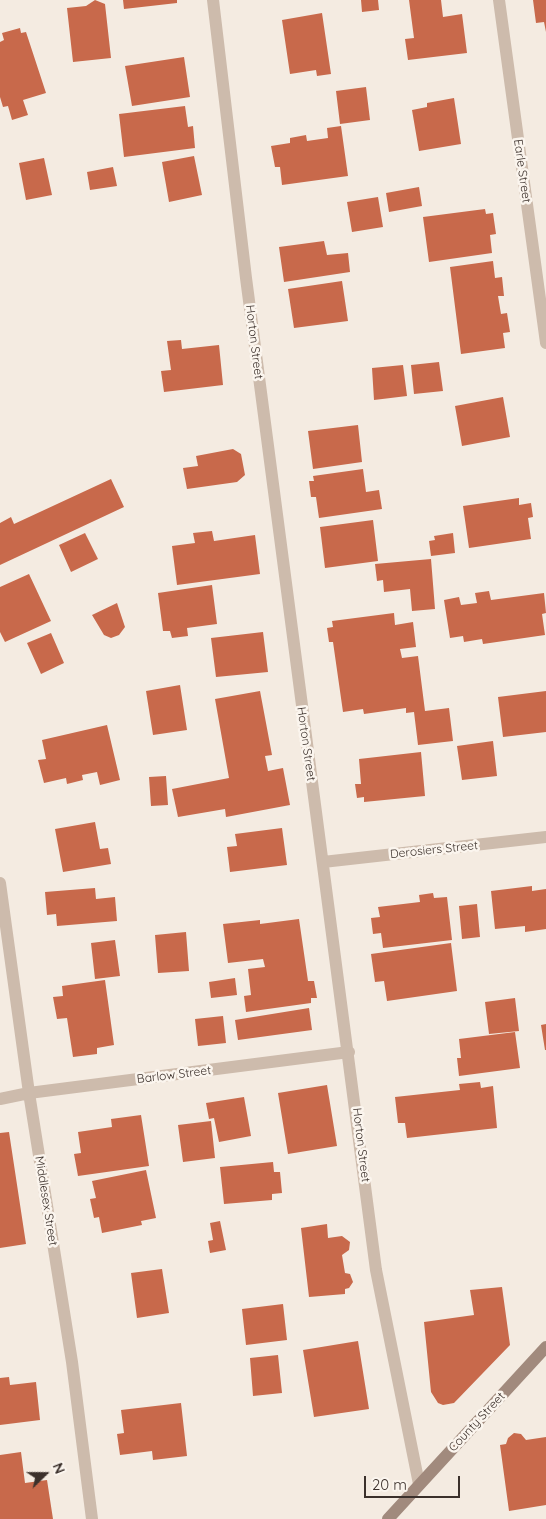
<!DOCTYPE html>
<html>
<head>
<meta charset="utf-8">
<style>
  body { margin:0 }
  #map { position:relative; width:546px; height:1519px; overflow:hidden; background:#f4ebe1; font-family:Quicksand,sans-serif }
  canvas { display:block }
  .north { position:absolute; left:20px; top:1449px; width:50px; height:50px; -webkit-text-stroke:4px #fbf5ee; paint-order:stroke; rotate:68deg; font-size:14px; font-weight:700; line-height:20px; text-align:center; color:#3b302b }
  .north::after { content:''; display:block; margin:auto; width:18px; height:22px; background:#3b302b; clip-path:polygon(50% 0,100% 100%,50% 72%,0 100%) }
  .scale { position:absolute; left:364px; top:1476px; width:96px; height:22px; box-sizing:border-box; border:2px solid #3b302b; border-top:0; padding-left:6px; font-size:15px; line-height:18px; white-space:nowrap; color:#3b302b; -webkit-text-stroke:4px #fbf5ee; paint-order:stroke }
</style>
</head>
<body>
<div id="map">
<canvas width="546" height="1519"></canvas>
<div class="north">N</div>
<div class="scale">20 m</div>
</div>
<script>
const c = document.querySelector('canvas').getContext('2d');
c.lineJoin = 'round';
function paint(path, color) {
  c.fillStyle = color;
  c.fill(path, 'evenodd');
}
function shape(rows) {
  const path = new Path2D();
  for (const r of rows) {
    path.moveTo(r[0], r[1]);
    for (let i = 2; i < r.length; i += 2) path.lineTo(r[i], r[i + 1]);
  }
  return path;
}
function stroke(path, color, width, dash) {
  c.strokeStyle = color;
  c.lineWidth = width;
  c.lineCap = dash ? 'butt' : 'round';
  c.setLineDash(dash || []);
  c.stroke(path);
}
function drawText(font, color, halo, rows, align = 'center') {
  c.font = font + ' Quicksand,sans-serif';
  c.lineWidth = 5;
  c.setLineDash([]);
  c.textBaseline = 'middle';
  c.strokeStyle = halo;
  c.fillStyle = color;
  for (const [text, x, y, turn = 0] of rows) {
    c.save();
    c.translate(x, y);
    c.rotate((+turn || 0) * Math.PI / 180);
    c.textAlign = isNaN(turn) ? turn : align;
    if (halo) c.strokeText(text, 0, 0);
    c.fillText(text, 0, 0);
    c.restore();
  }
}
const building = shape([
  [95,0,105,4,111,58,73,62,67,8,86,6],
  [123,0,177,0,177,3,124,9],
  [361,0,378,0,379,10,362,12],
  [409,0,441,0,443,17,462,14,467,53,408,60,405,39,414,38],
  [533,0,546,0,546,32,544,22,536,23],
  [322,13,331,74,317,76,316,70,290,74,282,20],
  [20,28,21,33,26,32,46,93,23,100,28,115,12,120,8,106,3,107,0,97,0,42,4,40,2,33],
  [184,57,190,97,132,106,125,66],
  [366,87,370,120,340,124,336,91],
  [454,98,461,144,419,151,412,110,427,107,427,103],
  [185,106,188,127,193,126,195,148,124,157,119,114],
  [341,126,348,176,282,185,280,167,275,167,271,146,290,143,290,138,306,135,307,141,328,138,327,128],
  [194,156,202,195,169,202,162,162],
  [44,158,52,195,26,200,19,163],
  [113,167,117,186,90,190,87,172],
  [419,187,422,206,389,212,386,193],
  [378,197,383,227,352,232,347,202],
  [485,209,486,214,493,213,496,234,490,235,492,253,429,262,423,217],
  [324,241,327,255,348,253,350,272,284,282,279,247],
  [493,261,495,278,502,277,504,296,498,296,501,314,507,313,510,332,503,333,505,348,461,354,450,267],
  [342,281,348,321,294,328,288,289],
  [181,340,182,349,219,345,223,385,164,392,161,371,171,370,167,341],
  [439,362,443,391,414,394,411,365],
  [403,365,407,396,374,400,372,368],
  [503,397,510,437,462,446,455,406],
  [358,425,362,462,313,469,308,431],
  [233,449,241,454,245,475,237,482,187,489,183,468,198,466,196,456],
  [363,469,366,492,379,490,382,509,319,518,316,497,311,497,309,481,314,481,313,476],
  [111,479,124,507,0,565,0,523,11,517,14,524],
  [519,498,519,505,531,503,533,517,528,518,531,539,469,548,463,506],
  [373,520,378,561,325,568,320,527],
  [212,531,214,541,255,535,260,574,177,585,172,546,195,543,193,533],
  [85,533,98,559,71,572,59,545],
  [453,533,455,553,431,556,429,541,435,540,434,536],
  [431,559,435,609,412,611,410,589,384,592,383,580,377,581,375,564],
  [29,574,51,621,5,642,0,632,0,587],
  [212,585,217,624,187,628,188,636,172,638,170,631,163,631,158,593],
  [489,591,491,600,544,593,546,613,542,614,545,635,483,644,482,639,464,642,463,636,450,638,444,600,459,597,461,605,477,603,475,593],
  [117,603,125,627,119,635,111,638,104,635,92,615],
  [394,613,395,625,413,622,416,647,400,649,402,658,418,656,425,711,449,708,453,741,418,745,414,712,406,713,406,708,364,714,363,709,343,712,333,642,329,642,327,628,333,627,332,621],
  [263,632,268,672,216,677,211,638],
  [51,633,64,663,41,674,27,643],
  [180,685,187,730,153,735,146,691],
  [260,691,272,755,265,756,268,771,283,768,290,805,226,817,225,809,178,817,172,789,229,778,215,699],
  [546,691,546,732,503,737,498,697],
  [107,725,120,780,100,785,97,772,82,775,83,780,67,784,66,778,44,783,38,760,46,759,42,740],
  [493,741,497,776,462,780,457,746],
  [421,752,425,796,364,802,364,797,357,798,355,784,361,784,359,759],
  [166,776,168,805,151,806,149,777],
  [95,822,100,849,108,848,111,864,63,872,55,829],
  [282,828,287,865,230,872,227,847,237,846,235,834],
  [532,886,532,891,546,889,546,929,525,932,525,926,495,929,491,891],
  [95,888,96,899,115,897,117,921,57,926,56,914,47,915,45,892],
  [433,893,434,898,447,897,452,940,383,948,381,933,373,934,371,918,380,917,378,907,420,902,419,895],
  [477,904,480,937,462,939,459,906],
  [299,919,308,981,314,981,317,998,311,998,311,1003,246,1012,244,996,251,995,248,969,265,967,263,959,228,963,223,924,260,920,260,924],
  [186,932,189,971,158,973,155,935],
  [115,940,120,976,95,979,91,943],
  [451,943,457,991,387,1001,384,981,375,982,371,954],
  [235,978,237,995,211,998,209,982],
  [105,980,114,1045,97,1048,97,1054,73,1057,67,1018,57,1019,53,997,63,996,62,986],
  [515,998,519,1031,489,1034,485,1002],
  [309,1008,312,1030,238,1040,235,1020],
  [223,1016,226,1043,198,1046,195,1019],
  [546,1024,546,1050,545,1050,541,1025],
  [515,1032,520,1068,459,1076,457,1058,461,1058,459,1039],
  [480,1082,481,1088,493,1086,497,1128,407,1138,405,1123,398,1123,395,1097,460,1090,459,1084],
  [327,1085,337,1146,288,1154,278,1093],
  [244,1097,251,1136,219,1142,214,1118,209,1119,206,1103],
  [141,1115,149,1166,78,1176,74,1154,81,1153,78,1132,112,1127,111,1119],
  [211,1121,215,1158,183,1162,178,1125],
  [9,1132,26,1244,0,1248,0,1133],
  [273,1162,274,1172,280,1172,282,1193,272,1194,272,1200,224,1204,220,1167],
  [146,1170,156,1218,141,1221,142,1225,102,1233,99,1217,94,1218,90,1199,96,1198,92,1181],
  [220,1221,226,1250,210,1253,208,1241,213,1240,210,1223],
  [327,1224,328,1238,342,1236,350,1242,349,1250,342,1255,345,1273,350,1274,353,1282,349,1288,345,1289,345,1294,309,1297,301,1228],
  [162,1269,169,1313,137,1318,131,1273],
  [502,1287,510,1345,454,1403,443,1405,438,1403,431,1392,424,1322,474,1315,470,1290],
  [283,1304,287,1340,246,1345,242,1309],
  [358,1341,369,1409,314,1417,303,1350],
  [278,1355,282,1393,253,1396,250,1358],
  [9,1377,10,1385,36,1382,40,1420,0,1425,0,1378],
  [181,1403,187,1456,153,1460,152,1451,120,1455,117,1434,124,1433,121,1410],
  [514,1433,521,1434,526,1440,546,1437,546,1505,509,1511,500,1445,506,1444,508,1438],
  [21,1452,25,1483,47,1480,53,1519,0,1519,0,1455]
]);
const street = shape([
  [213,0,246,278,376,1270,419,1484],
  [499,0,546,343],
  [323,862,546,837],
  [0,883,29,1093,72,1362,92,1519],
  [0,1099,29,1093,349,1052]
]);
const secondary = shape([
  [388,1519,546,1347]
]);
const streetNames = [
  ["Earle Street",522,171,82],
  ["Horton Street",254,342,83],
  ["Horton Street",306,744,82],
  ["Derosiers Street",434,850,-6],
  ["Barlow Street",174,1075,-7],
  ["Horton Street",361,1145,83],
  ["Middlesex Street",46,1201,81],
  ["County Street",477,1422,-47]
];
paint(building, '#c8694b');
stroke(street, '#cdbbac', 12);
stroke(secondary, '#a18a7d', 12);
drawText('12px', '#3b302b', '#fbf5ee', streetNames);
</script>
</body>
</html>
